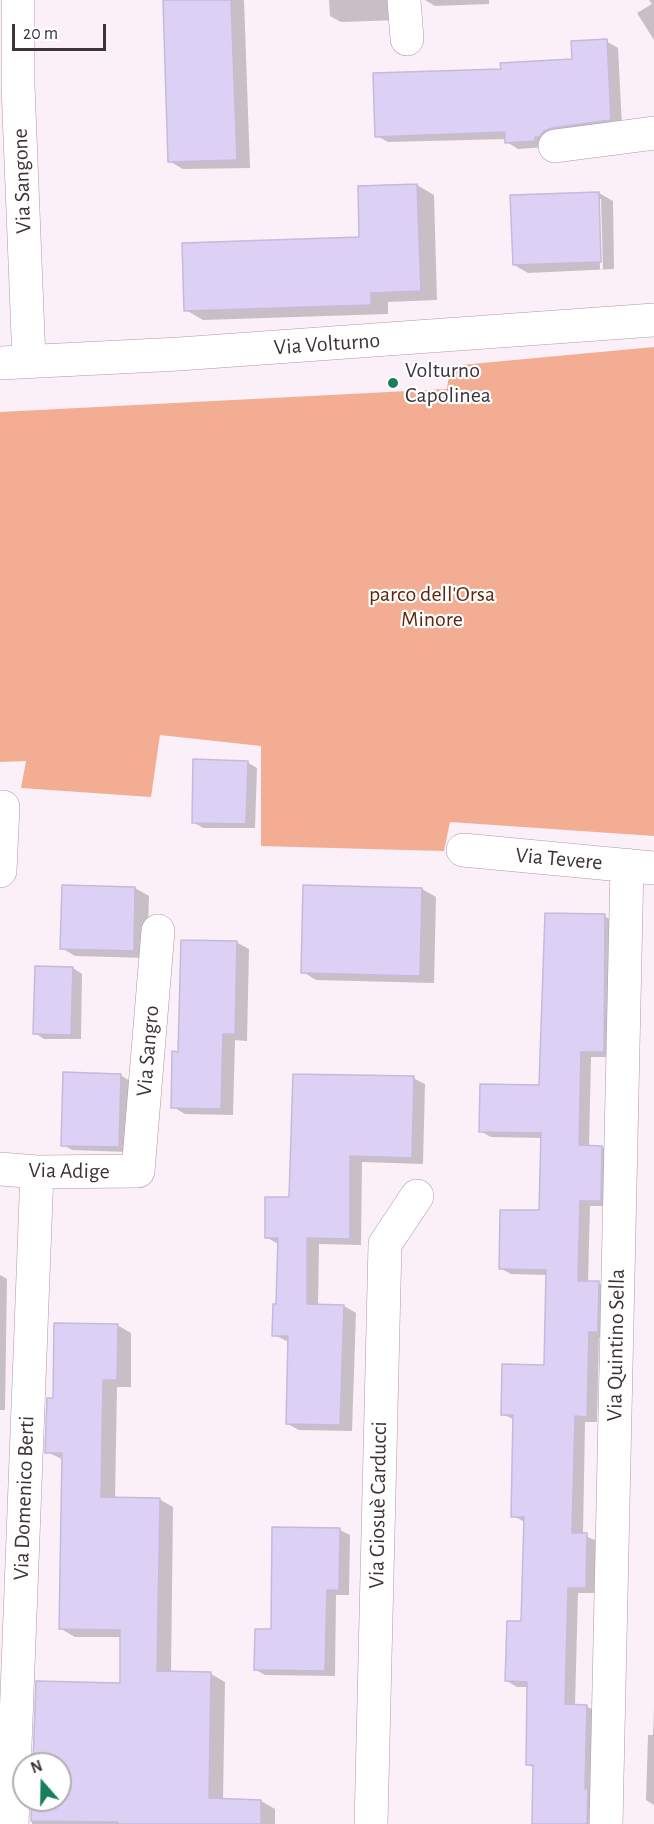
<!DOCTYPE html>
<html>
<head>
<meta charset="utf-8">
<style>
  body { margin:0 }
  #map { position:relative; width:654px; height:1824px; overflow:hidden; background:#fbeff8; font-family:"Alegreya Sans",sans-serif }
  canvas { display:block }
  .north { position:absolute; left:12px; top:1752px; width:60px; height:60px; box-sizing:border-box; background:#fff; border:2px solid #b2adb1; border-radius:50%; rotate:340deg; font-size:16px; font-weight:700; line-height:24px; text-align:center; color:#3e333b }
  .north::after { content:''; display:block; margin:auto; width:21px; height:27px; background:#177f5a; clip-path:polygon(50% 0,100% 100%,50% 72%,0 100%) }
  .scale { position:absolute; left:12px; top:24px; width:94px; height:27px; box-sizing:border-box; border:3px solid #3e333b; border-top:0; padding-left:8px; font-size:18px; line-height:21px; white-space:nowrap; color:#3e333b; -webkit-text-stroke:4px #fff; paint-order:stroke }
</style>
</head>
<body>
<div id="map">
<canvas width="654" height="1824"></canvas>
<div class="north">N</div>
<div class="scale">20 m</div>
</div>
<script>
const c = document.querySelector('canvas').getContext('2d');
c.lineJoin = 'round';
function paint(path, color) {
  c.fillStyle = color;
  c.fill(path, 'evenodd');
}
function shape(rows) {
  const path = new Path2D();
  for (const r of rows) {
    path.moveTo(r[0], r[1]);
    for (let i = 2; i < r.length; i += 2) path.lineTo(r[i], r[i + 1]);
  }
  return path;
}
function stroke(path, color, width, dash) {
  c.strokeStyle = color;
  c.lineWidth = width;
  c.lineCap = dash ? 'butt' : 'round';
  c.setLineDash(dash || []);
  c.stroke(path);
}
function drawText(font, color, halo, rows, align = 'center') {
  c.font = font + ' "Alegreya Sans",sans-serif';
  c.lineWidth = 4.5;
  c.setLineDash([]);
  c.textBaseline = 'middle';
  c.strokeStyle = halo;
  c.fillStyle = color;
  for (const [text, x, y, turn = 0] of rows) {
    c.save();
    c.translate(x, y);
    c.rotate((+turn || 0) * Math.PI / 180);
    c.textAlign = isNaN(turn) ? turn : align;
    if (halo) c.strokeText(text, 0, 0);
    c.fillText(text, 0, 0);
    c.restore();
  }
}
const green = shape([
  [654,347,654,836,450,822,444,851,261,846,261,746,160,735,151,797,21,788,26,761,0,762,0,412,447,389,450,366]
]);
const shadow = shape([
  [164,0,244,0,250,168,183,169,169,161],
  [329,0,397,0,397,20,341,22,330,16],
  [425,0,489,0,489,4,435,6],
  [649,0,654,0,654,40,637,13,652,4],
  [606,41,618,48,622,126,546,147,518,149,507,142,507,139,388,142,377,136,502,71,573,60],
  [417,185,434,195,437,300,388,302,388,314,203,320,186,310,361,239,359,187],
  [599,193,613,201,614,269,528,273,514,265],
  [598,199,601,199,603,270,600,270],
  [247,762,257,768,255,828,203,828,193,822],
  [135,888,149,896,147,958,75,956,62,948],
  [422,889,436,897,434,983,316,980,303,972],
  [604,916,615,922,614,1057,591,1057,589,1147,602,1147,612,1153,611,1206,590,1206,588,1283,599,1283,609,1289,608,1337,599,1337,597,1422,585,1422,583,1535,597,1541,596,1593,578,1593,575,1706,586,1706,597,1712,598,1824,533,1824,534,1768,527,1764,529,1687,517,1687,507,1681,522,1623,525,1522,513,1516,515,1420,502,1414,545,1367,547,1275,511,1274,500,1268,541,1212,542,1138,491,1137,480,1131,540,1087],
  [236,942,249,949,247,1041,235,1040,233,1115,185,1114,173,1107,180,1053],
  [73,968,82,974,81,1039,44,1039,35,1033],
  [120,1075,130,1081,128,1152,72,1150,63,1145],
  [413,1078,425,1084,423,1164,362,1162,361,1245,319,1244,318,1306,344,1306,356,1313,352,1431,299,1430,288,1424,289,1342,274,1335,278,1306,278,1244,266,1237,291,1198],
  [0,1275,7,1279,5,1410,0,1410],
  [117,1325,131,1333,131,1387,117,1387,115,1499,159,1499,173,1507,171,1673,211,1674,225,1682,223,1800,261,1801,275,1809,275,1824,32,1824,33,1800,60,1800,60,1764,35,1764,121,1684,122,1637,75,1637,61,1629,64,1460,47,1452,55,1399],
  [340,1530,350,1535,349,1595,336,1595,335,1676,265,1675,256,1670],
  [654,1707,654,1805,646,1800,648,1735,653,1735]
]);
const building = shape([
  [163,0,231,0,237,160,168,162,163,0],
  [607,39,611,120,552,128,544,131,539,137,535,137,535,141,505,143,505,132,375,137,373,73,501,69,500,63,572,59,571,41,607,39],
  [417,184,421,291,371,293,371,305,184,311,182,243,359,237,358,186,417,184],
  [599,192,601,262,513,265,510,195,599,192],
  [193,759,248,761,246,824,192,823,193,759],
  [62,885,135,887,134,951,60,949,62,885],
  [303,885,422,888,420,976,301,973,303,885],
  [545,913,605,914,604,1052,581,1052,579,1145,602,1146,601,1201,580,1201,578,1281,599,1281,598,1332,589,1332,587,1417,575,1416,572,1533,587,1533,586,1588,568,1588,565,1704,587,1705,585,1789,588,1789,587,1824,532,1824,533,1765,526,1765,527,1682,505,1681,507,1621,521,1621,524,1517,511,1517,513,1415,501,1415,502,1364,544,1365,546,1270,499,1269,500,1210,539,1210,541,1133,479,1132,480,1084,539,1085,545,913],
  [181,940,237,941,235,1034,223,1034,221,1109,171,1108,172,1051,178,1052,181,940],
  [35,966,73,967,71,1035,33,1034,35,966],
  [63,1072,121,1074,119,1147,61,1146,63,1072],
  [293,1074,414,1076,412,1158,350,1156,350,1239,307,1238,307,1304,344,1305,340,1425,286,1424,288,1336,272,1336,273,1304,276,1304,278,1238,265,1238,265,1197,289,1197,293,1074],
  [54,1323,118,1324,117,1380,103,1380,101,1497,160,1498,157,1671,211,1672,209,1798,261,1800,261,1824,118,1824,118,1822,31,1821,32,1800,60,1800,60,1764,33,1764,36,1681,120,1683,120,1630,59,1629,62,1453,45,1453,47,1398,53,1398,54,1323],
  [272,1527,340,1528,339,1590,327,1590,325,1671,254,1670,255,1629,271,1629,272,1527]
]);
const street = shape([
  [18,0,18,86,29,361],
  [404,0,407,39],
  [555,146,654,133],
  [0,363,179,354,654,320],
  [0,807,3,807,0,871],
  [463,850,654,868],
  [0,1169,37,1172,138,1171,158,931],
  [12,1824,37,1172],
  [371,1824,385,1244,417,1196],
  [606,1824,627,865]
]);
const markers = [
  [393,383,6,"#177f5a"]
];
const streetNames = [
  ["Via Sangone",22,181,-92],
  ["Via Volturno",327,344,-4],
  ["Via Tevere",559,859,5],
  ["Via Sangro",148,1051,-85],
  ["Via Adige",69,1171,1],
  ["Via Quintino Sella",616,1345,-89],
  ["Via Domenico Berti",24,1498,-88],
  ["Via Giosuè Carducci",378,1505,-89]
];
const poiNames = [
  ["Volturno",405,370],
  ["Capolinea",405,395]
];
const parkNames = [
  ["parco dell'Orsa",432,594],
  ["Minore",432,619]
];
paint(green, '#f2ad92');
paint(shadow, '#0003');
paint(building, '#dcd1f4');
stroke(building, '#c4bad9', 1.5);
stroke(street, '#b196ab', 34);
stroke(street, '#fff', 33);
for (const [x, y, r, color] of markers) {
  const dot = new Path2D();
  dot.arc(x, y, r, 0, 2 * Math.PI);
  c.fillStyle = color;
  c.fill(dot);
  stroke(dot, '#fff', 2);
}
drawText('22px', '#3e333b', '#fff', streetNames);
drawText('22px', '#3e333b', '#fff', poiNames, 'left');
drawText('22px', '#60260c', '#fff', parkNames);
</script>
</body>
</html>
